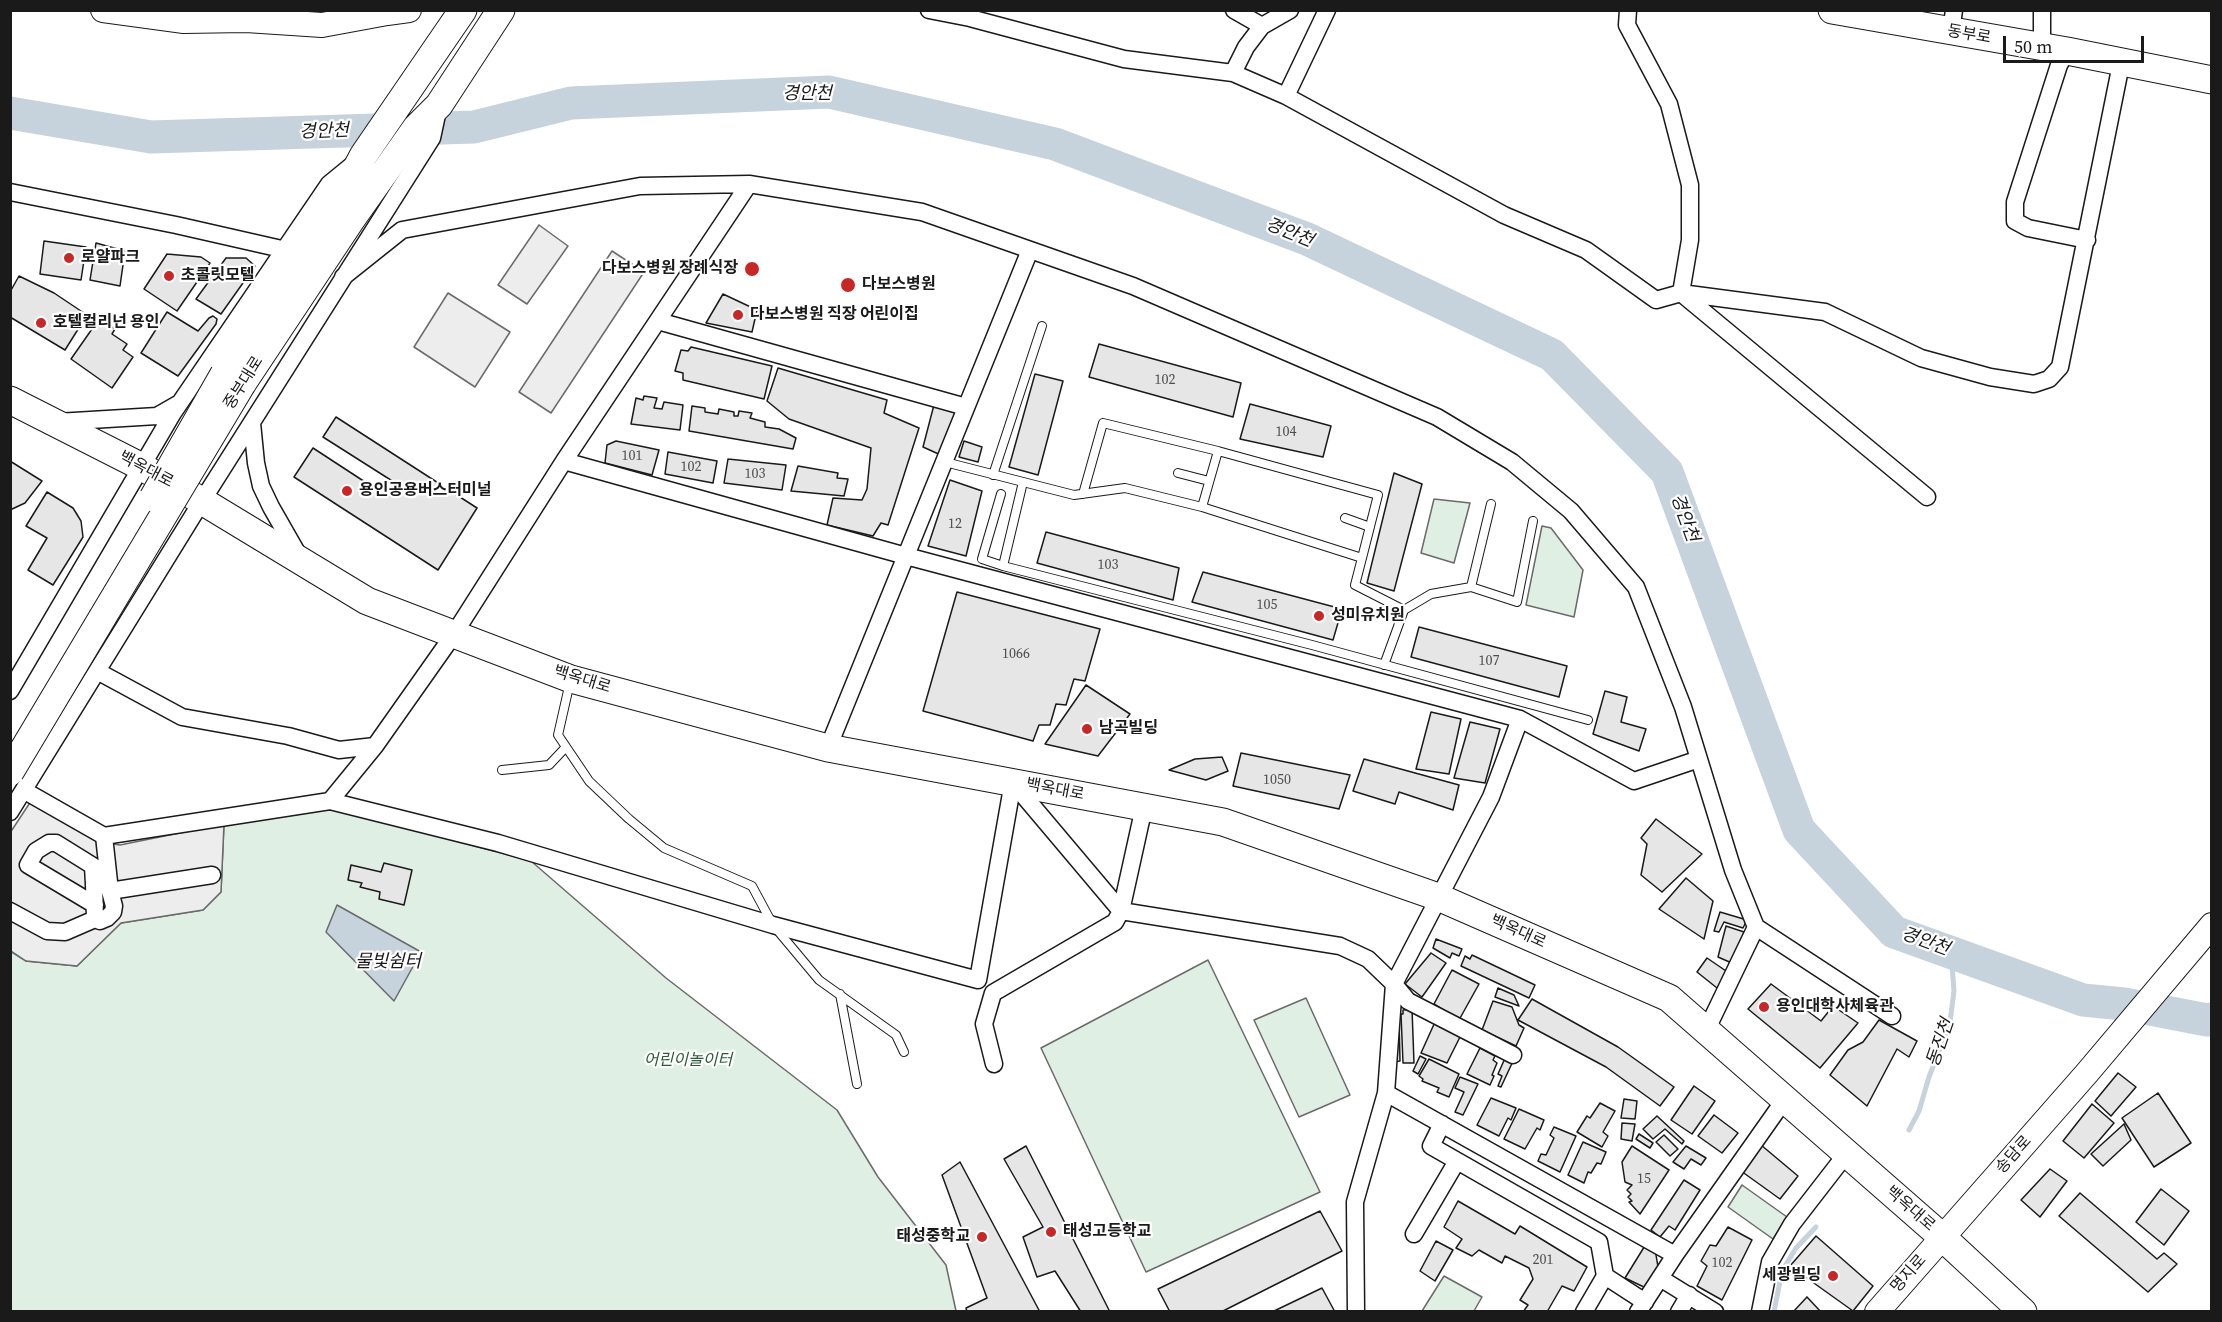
<!DOCTYPE html>
<html>
<head>
<meta charset="utf-8">
<style>
  body { margin:0 }
  #map { position:relative; width:2222px; height:1322px; overflow:hidden; background:#fff; font-family:"Source Serif 4",serif }
  canvas { display:block }
  .frame { position:absolute; inset:0; border:12px solid #1a1a1a; pointer-events:none }
  .scale { position:absolute; left:2003px; top:36px; width:141px; height:27px; box-sizing:border-box; border:3px solid #1a1a1a; border-top:0; padding-left:8px; font-size:18px; line-height:21px; white-space:nowrap; color:#1a1a1a; -webkit-text-stroke:4px #fff; paint-order:stroke }
</style>
</head>
<body>
<div id="map">
<canvas width="2222" height="1322"></canvas>
<div class="frame"></div>
<div class="scale">50 m</div>
</div>
<script>
const c = document.querySelector('canvas').getContext('2d');
c.lineJoin = 'round';
function paint(path, color) {
  c.fillStyle = color;
  c.fill(path, 'evenodd');
}
function shape(rows) {
  const path = new Path2D();
  for (const r of rows) {
    path.moveTo(r[0], r[1]);
    for (let i = 2; i < r.length; i += 2) path.lineTo(r[i], r[i + 1]);
  }
  return path;
}
function stroke(path, color, width, dash) {
  c.strokeStyle = color;
  c.lineWidth = width;
  c.lineCap = dash ? 'butt' : 'round';
  c.setLineDash(dash || []);
  c.stroke(path);
}
function drawText(font, color, halo, rows, align = 'center') {
  c.font = font + ' "Source Serif 4","Noto Sans KR",serif';
  c.lineWidth = 4.5;
  c.setLineDash([]);
  c.textBaseline = 'middle';
  c.strokeStyle = halo;
  c.fillStyle = color;
  for (const [text, x, y, turn = 0] of rows) {
    c.save();
    c.translate(x, y);
    c.rotate((+turn || 0) * Math.PI / 180);
    c.textAlign = isNaN(turn) ? turn : align;
    if (halo) c.strokeText(text, 0, 0);
    c.fillText(text, 0, 0);
    c.restore();
  }
}
const green = shape([
  [1434,499,1470,503,1454,563,1421,553,1434,499],
  [1542,526,1551,528,1583,570,1574,617,1526,605,1542,526],
  [332,808,531,861,666,978,837,1110,878,1177,946,1265,956,1311,11,1311,10,951,26,961,77,966,121,923,203,910,221,892,224,824,332,808],
  [1208,960,1320,1192,1146,1272,1041,1048,1208,960],
  [1306,998,1350,1095,1299,1117,1254,1020,1306,998],
  [1742,1185,1787,1217,1773,1239,1728,1207,1742,1185],
  [1444,1276,1482,1297,1474,1311,1422,1311,1444,1276]
]);
const parking = shape([
  [539,225,568,246,527,304,498,285,539,225],
  [612,251,644,272,551,413,519,392,612,251],
  [448,293,510,332,475,387,414,347,448,293],
  [33,798,102,842,120,845,224,824,221,892,203,910,121,923,77,966,26,961,11,951,10,833,33,798]
]);
const water = shape([
  [337,905,421,952,394,1001,326,932,337,905]
]);
const stream = shape([
  [2207,1020,2212,1035],
  [1909,1130,1919,1111,1929,1077,1950,1022,1954,991,1951,952],
  [1774,1312,1782,1271,1796,1248,1816,1227]
]);
const river = shape([
  [10,113,151,137,474,127,571,103,829,92,1055,144,1307,239,1552,355,1667,472,1799,830,1894,932,2083,1000,2124,1004,2207,1020,2212,1019]
]);
const building = shape([
  [44,241,86,247,81,280,40,274,44,241],
  [96,243,125,251,120,286,90,280,96,243],
  [167,254,201,257,210,263,177,311,144,289,167,254],
  [226,258,246,258,255,266,221,314,196,299,226,258],
  [19,276,54,293,87,315,65,350,10,317,10,292,19,276],
  [723,294,757,310,752,332,706,323,723,294],
  [167,312,198,331,209,318,213,316,217,319,216,324,178,376,141,353,167,312],
  [99,319,115,329,112,334,127,344,123,350,133,357,112,388,71,359,99,319],
  [1099,344,1241,383,1233,417,1089,377,1099,344],
  [691,347,772,366,764,399,683,380,683,373,675,371,681,350,688,351,691,347],
  [778,368,887,400,884,413,919,428,888,525,881,523,873,536,827,525,833,498,862,500,867,489,871,448,789,419,767,401,778,368],
  [1035,374,1063,381,1038,475,1009,467,1035,374],
  [644,396,657,398,654,408,662,409,664,402,683,405,680,430,631,424,636,398,643,400,644,396],
  [935,401,962,409,943,456,923,447,935,401],
  [1250,404,1331,426,1323,457,1240,439,1250,404],
  [692,406,705,408,705,412,718,414,719,409,734,412,734,416,738,416,739,411,752,413,750,418,765,422,765,427,779,429,796,438,793,449,689,431,692,406],
  [336,417,477,508,438,570,294,477,313,448,388,497,397,484,323,437,336,417],
  [616,441,659,450,652,475,605,463,607,445,616,441],
  [964,441,982,447,978,462,959,457,964,441],
  [668,452,717,461,713,483,665,474,668,452],
  [728,459,786,465,782,490,724,483,728,459],
  [10,461,42,481,25,503,10,510,10,461],
  [798,466,838,473,837,478,848,479,844,496,791,491,798,466],
  [1394,473,1422,484,1394,591,1367,583,1394,473],
  [950,480,982,491,966,556,928,546,950,480],
  [47,492,73,508,81,521,83,537,53,585,28,570,47,538,26,526,47,492],
  [1046,532,1179,568,1173,600,1037,563,1046,532],
  [1203,572,1342,609,1333,640,1192,602,1203,572],
  [957,592,1100,629,1085,681,1074,679,1066,705,1056,704,1050,725,1039,725,1033,741,923,711,957,592],
  [1419,627,1567,666,1559,697,1411,657,1419,627],
  [1086,685,1130,714,1098,756,1045,744,1086,685],
  [1605,691,1627,697,1621,722,1646,729,1639,751,1593,734,1605,691],
  [1431,712,1461,719,1449,774,1416,769,1431,712],
  [1470,722,1500,729,1485,783,1454,778,1470,722],
  [1241,753,1350,775,1339,809,1233,786,1241,753],
  [1222,757,1228,771,1206,780,1169,770,1195,759,1222,757],
  [1364,759,1459,785,1453,810,1399,792,1395,804,1353,791,1364,759],
  [1656,819,1702,854,1662,892,1641,875,1647,844,1641,838,1656,819],
  [384,863,412,870,404,905,379,899,380,892,360,887,362,883,348,880,351,865,381,872,384,863],
  [1686,878,1713,901,1704,939,1659,909,1686,878],
  [1720,912,1747,920,1743,928,1724,922,1719,932,1714,931,1720,912],
  [1726,926,1744,932,1734,964,1718,957,1726,926],
  [1436,939,1462,949,1459,956,1452,953,1450,958,1433,948,1436,939],
  [1431,953,1446,963,1422,997,1405,984,1431,953],
  [1472,955,1535,985,1529,998,1461,966,1465,956,1470,959,1472,955],
  [1707,958,1729,973,1717,988,1697,972,1707,958],
  [1452,970,1479,984,1459,1020,1434,1004,1452,970],
  [1771,984,1821,1021,1833,1006,1858,1023,1820,1068,1748,1009,1771,984],
  [1498,988,1514,995,1519,1006,1495,997,1498,988],
  [1532,999,1618,1047,1674,1087,1660,1106,1606,1067,1518,1020,1532,999],
  [1493,1001,1512,1007,1519,1025,1524,1028,1516,1046,1482,1030,1493,1001],
  [1412,1009,1414,1063,1403,1063,1401,1014,1403,1014,1403,1010,1412,1009],
  [1399,1015,1400,1061,1391,1062,1399,1015],
  [1879,1020,1917,1041,1909,1057,1897,1049,1867,1106,1830,1075,1848,1050,1863,1042,1879,1020],
  [1435,1022,1461,1035,1447,1063,1421,1053,1435,1022],
  [1480,1048,1495,1056,1493,1060,1497,1063,1492,1075,1494,1076,1490,1085,1467,1074,1480,1048],
  [1420,1056,1426,1059,1418,1074,1413,1071,1420,1056],
  [1506,1056,1514,1059,1501,1087,1498,1086,1502,1076,1498,1074,1506,1056],
  [1429,1059,1459,1074,1449,1097,1437,1092,1439,1088,1422,1081,1423,1079,1419,1076,1429,1059],
  [2118,1073,2136,1087,2111,1116,2095,1101,2118,1073],
  [1460,1077,1478,1084,1463,1115,1455,1112,1464,1092,1455,1088,1460,1077],
  [1694,1086,1715,1101,1692,1134,1671,1120,1694,1086],
  [2158,1093,2191,1143,2154,1167,2122,1118,2158,1093],
  [1491,1098,1516,1108,1511,1120,1508,1118,1499,1136,1477,1125,1491,1098],
  [1624,1099,1637,1101,1635,1119,1621,1118,1624,1099],
  [1600,1103,1615,1111,1603,1132,1608,1136,1602,1147,1577,1132,1587,1116,1590,1118,1600,1103],
  [2092,1104,2114,1123,2084,1158,2063,1141,2092,1104],
  [1519,1109,1544,1120,1540,1130,1537,1128,1525,1149,1504,1139,1519,1109],
  [1714,1115,1738,1133,1722,1153,1698,1136,1714,1115],
  [1657,1116,1684,1141,1682,1144,1665,1129,1653,1139,1643,1129,1657,1116],
  [1622,1123,1635,1124,1632,1141,1621,1139,1622,1123],
  [2124,1124,2131,1140,2103,1166,2091,1154,2124,1124],
  [1554,1127,1576,1136,1560,1172,1538,1161,1541,1154,1546,1155,1554,1138,1550,1135,1554,1127],
  [1639,1134,1653,1143,1650,1148,1636,1139,1639,1134],
  [1664,1135,1678,1149,1670,1156,1656,1142,1664,1135],
  [1583,1142,1606,1152,1601,1164,1597,1163,1591,1173,1588,1172,1584,1183,1568,1175,1583,1142],
  [1761,1145,1798,1176,1780,1199,1741,1171,1761,1145],
  [1026,1146,1110,1312,1081,1312,1055,1271,1037,1277,1023,1237,1043,1227,1004,1159,1026,1146],
  [1632,1146,1669,1170,1640,1214,1629,1202,1632,1201,1628,1197,1631,1194,1627,1190,1632,1185,1625,1182,1622,1162,1632,1146],
  [1686,1146,1706,1158,1701,1165,1691,1159,1684,1169,1673,1162,1686,1146],
  [960,1162,1040,1312,967,1312,966,1308,987,1298,942,1175,960,1162],
  [2050,1169,2067,1181,2040,1217,2021,1200,2050,1169],
  [1684,1180,1700,1190,1675,1230,1669,1226,1660,1237,1651,1230,1684,1180],
  [2161,1189,2189,1211,2164,1245,2136,1222,2161,1189],
  [2080,1193,2157,1259,2164,1253,2177,1264,2148,1292,2059,1216,2080,1193],
  [1458,1201,1515,1234,1520,1226,1587,1267,1574,1291,1562,1286,1547,1312,1523,1312,1528,1305,1520,1300,1533,1279,1529,1268,1505,1256,1502,1263,1479,1250,1472,1256,1456,1248,1462,1239,1444,1227,1458,1201],
  [1320,1211,1342,1251,1221,1312,1170,1312,1158,1289,1320,1211],
  [1728,1227,1752,1240,1722,1300,1697,1286,1707,1266,1701,1261,1710,1245,1716,1246,1728,1227],
  [1816,1236,1873,1286,1853,1311,1790,1266,1816,1236],
  [1436,1241,1453,1250,1435,1281,1420,1271,1436,1241],
  [1646,1244,1655,1249,1658,1267,1646,1288,1625,1278,1646,1244],
  [1322,1288,1335,1312,1272,1312,1322,1288],
  [1807,1297,1821,1312,1793,1312,1807,1297]
]);
const lane = shape([
  [945,462,1074,495,1125,488,1202,507,1362,558,1378,495,1218,451,1202,507],
  [1178,473,1209,481],
  [993,475,1042,326],
  [1023,482,1003,566,1312,645,1588,720],
  [1001,494,982,559,1003,566],
  [1083,494,1103,423,1218,451],
  [1345,518,1370,527],
  [1362,558,1355,585,1404,610,1431,594,1471,587,1491,504],
  [1471,587,1517,602,1533,521],
  [1384,665,1404,610],
  [570,682,558,735,589,781,629,819,664,848,752,886,773,925,819,980,896,1035,904,1052],
  [502,770,549,765,566,747],
  [840,994,857,1084]
]);
const street = shape([
  [929,10,970,18,1124,59,1233,73,1286,96,1504,215,1586,250,1656,300,1681,293,1927,497],
  [1234,10,1262,26],
  [1628,10,1627,25,1669,104,1690,185,1690,240,1681,293,1825,312,1921,358,1990,377,2034,384,2049,379,2060,367,2119,74,2123,63],
  [1951,32,1954,10],
  [2042,47,2042,10],
  [2067,51,2059,65,2015,202,2015,221,2028,228,2087,240],
  [1233,73,1246,47,1262,26,1290,10],
  [1286,96,1327,10],
  [10,192,176,225,286,250],
  [343,277,402,230,640,186,749,184,922,212,1133,286,1437,417,1512,462,1571,511,1636,587,1683,707,1733,870,1756,927,1706,1031],
  [658,321,966,407],
  [57,422,157,416,178,404],
  [252,423,256,463,261,486,271,507,299,556],
  [564,461,749,184],
  [97,671,182,717,288,736,339,750,375,746],
  [10,691,173,413,329,184,351,166],
  [1520,719,1491,797,1394,984,1386,1093,1675,1255,1785,1099],
  [828,748,1030,250],
  [1013,783,1121,911,1340,946,1368,959,1394,984,1408,1001,1513,1055],
  [25,791,104,836,330,801,498,843,773,925,978,980,1013,782],
  [330,801,375,746,454,634,564,461,906,556,1520,719,1634,781,1699,759],
  [10,812,202,501,432,138,438,110],
  [110,891,212,875],
  [95,905,28,865,36,851,49,843,56,843,93,866,94,884,95,919,100,921,107,918,113,912,114,906,110,891,104,836],
  [10,911,47,931,65,932,95,919],
  [1756,927,1892,1016],
  [994,1064,984,1024,993,993,1115,922,1121,911,1144,807],
  [1442,1124,1431,1146,1599,1242,1605,1276,1584,1312],
  [1414,1234,1457,1161],
  [1605,1276,1645,1302],
  [1660,1278,1715,1312],
  [1356,1312,1355,1202,1386,1093],
  [1638,1312,1675,1255],
  [1679,1312,1689,1295],
  [1760,1312,1770,1262,1792,1224,1847,1153]
]);
const secondary = shape([
  [103,10,184,21,246,20,322,25,387,13,409,10],
  [1877,1312,2087,1073,2212,925]
]);
const primary = shape([
  [1832,10,2067,51,2212,80],
  [224,374,344,192,363,156,463,10],
  [242,384,351,220,416,128,439,105,501,10],
  [10,400,142,467,202,501,367,601,571,679,828,748,1223,822,1438,897,1669,998,1941,1236,2023,1312]
]);
const primaryBridge = shape([
  [153,498,224,374],
  [10,772,242,384]
]);
const markers = [
  [69,258,6,"#c62828"],
  [752,269,8,"#c62828"],
  [169,276,6,"#c62828"],
  [848,285,8,"#c62828"],
  [738,315,6,"#c62828"],
  [41,323,6,"#c62828"],
  [347,491,6,"#c62828"],
  [1319,616,6,"#c62828"],
  [1087,729,6,"#c62828"],
  [1764,1007,6,"#c62828"],
  [1051,1232,6,"#c62828"],
  [982,1237,6,"#c62828"],
  [1833,1276,6,"#c62828"]
];
const numberNames = [
  ["102",1165,380],
  ["104",1286,432],
  ["101",632,456],
  ["102",691,467],
  ["103",755,474],
  ["12",955,524],
  ["103",1108,565],
  ["105",1267,605],
  ["1066",1016,654],
  ["107",1489,661],
  ["1050",1277,780],
  ["15",1644,1179],
  ["201",1543,1260],
  ["102",1722,1263]
];
const streetNames = [
  ["동부로",1969,35,10],
  ["중부대로",244,383,-58],
  ["백옥대로",146,470,28],
  ["백옥대로",582,680,17],
  ["백옥대로",1055,790,11],
  ["백옥대로",1518,932,24],
  ["송담로",2014,1155,-48],
  ["백옥대로",1910,1209,41],
  ["명지로",1909,1274,-49]
];
const poiNames = [
  ["로얄파크",81,258],
  ["다보스병원 장례식장",738,269,"right"],
  ["초콜릿모텔",181,276],
  ["다보스병원",862,285],
  ["다보스병원 직장 어린이집",750,315],
  ["호텔컬리넌 용인",53,323],
  ["용인공용버스터미널",359,491],
  ["성미유치원",1331,616],
  ["남곡빌딩",1099,729],
  ["용인대학사체육관",1776,1007],
  ["태성고등학교",1063,1232],
  ["태성중학교",970,1237,"right"],
  ["세광빌딩",1821,1276,"right"]
];
const parkNames = [
  ["어린이놀이터",688,1061]
];
const waterNames = [
  ["경안천",807,94],
  ["경안천",324,132,-2],
  ["경안천",1289,233,22],
  ["경안천",1684,518,70],
  ["경안천",1925,942,20],
  ["물빛쉼터",388,962],
  ["동진천",1941,1043,-71]
];
paint(green, '#e0efe3');
stroke(green, '#6a6a6a', 1.5);
paint(parking, '#ededed');
stroke(parking, '#6a6a6a', 1.5);
paint(water, '#c6d2dc');
stroke(water, '#6a6a6a', 1.5);
stroke(stream, '#c6d2dc', 5);
stroke(river, '#c6d2dc', 33);
paint(building, '#e6e6e6');
stroke(building, '#1a1a1a', 1.5);
stroke(lane, '#1a1a1a', 10);
stroke(street, '#1a1a1a', 19);
stroke(secondary, '#1a1a1a', 26);
stroke(primary, '#1a1a1a', 29);
stroke(lane, '#fff', 8);
stroke(street, '#fff', 16);
stroke(secondary, '#fff', 24);
stroke(primary, '#fff', 27);
stroke(primaryBridge, '#1a1a1a', 29, []);
stroke(primaryBridge, '#fff', 27);
for (const [x, y, r, color] of markers) {
  const dot = new Path2D();
  dot.arc(x, y, r, 0, 2 * Math.PI);
  c.fillStyle = color;
  c.fill(dot);
  stroke(dot, '#fff', 2);
}
drawText('14px', '#4d4d4d', null, numberNames);
drawText('16px', '#1a1a1a', '#fff', streetNames);
drawText('bold 16px', '#1a1a1a', '#fff', poiNames, 'left');
drawText('italic 16px', '#2b5a34', '#fff', parkNames);
drawText('italic 18px', '#1a1a1a', '#fff', waterNames);
</script>
</body>
</html>
